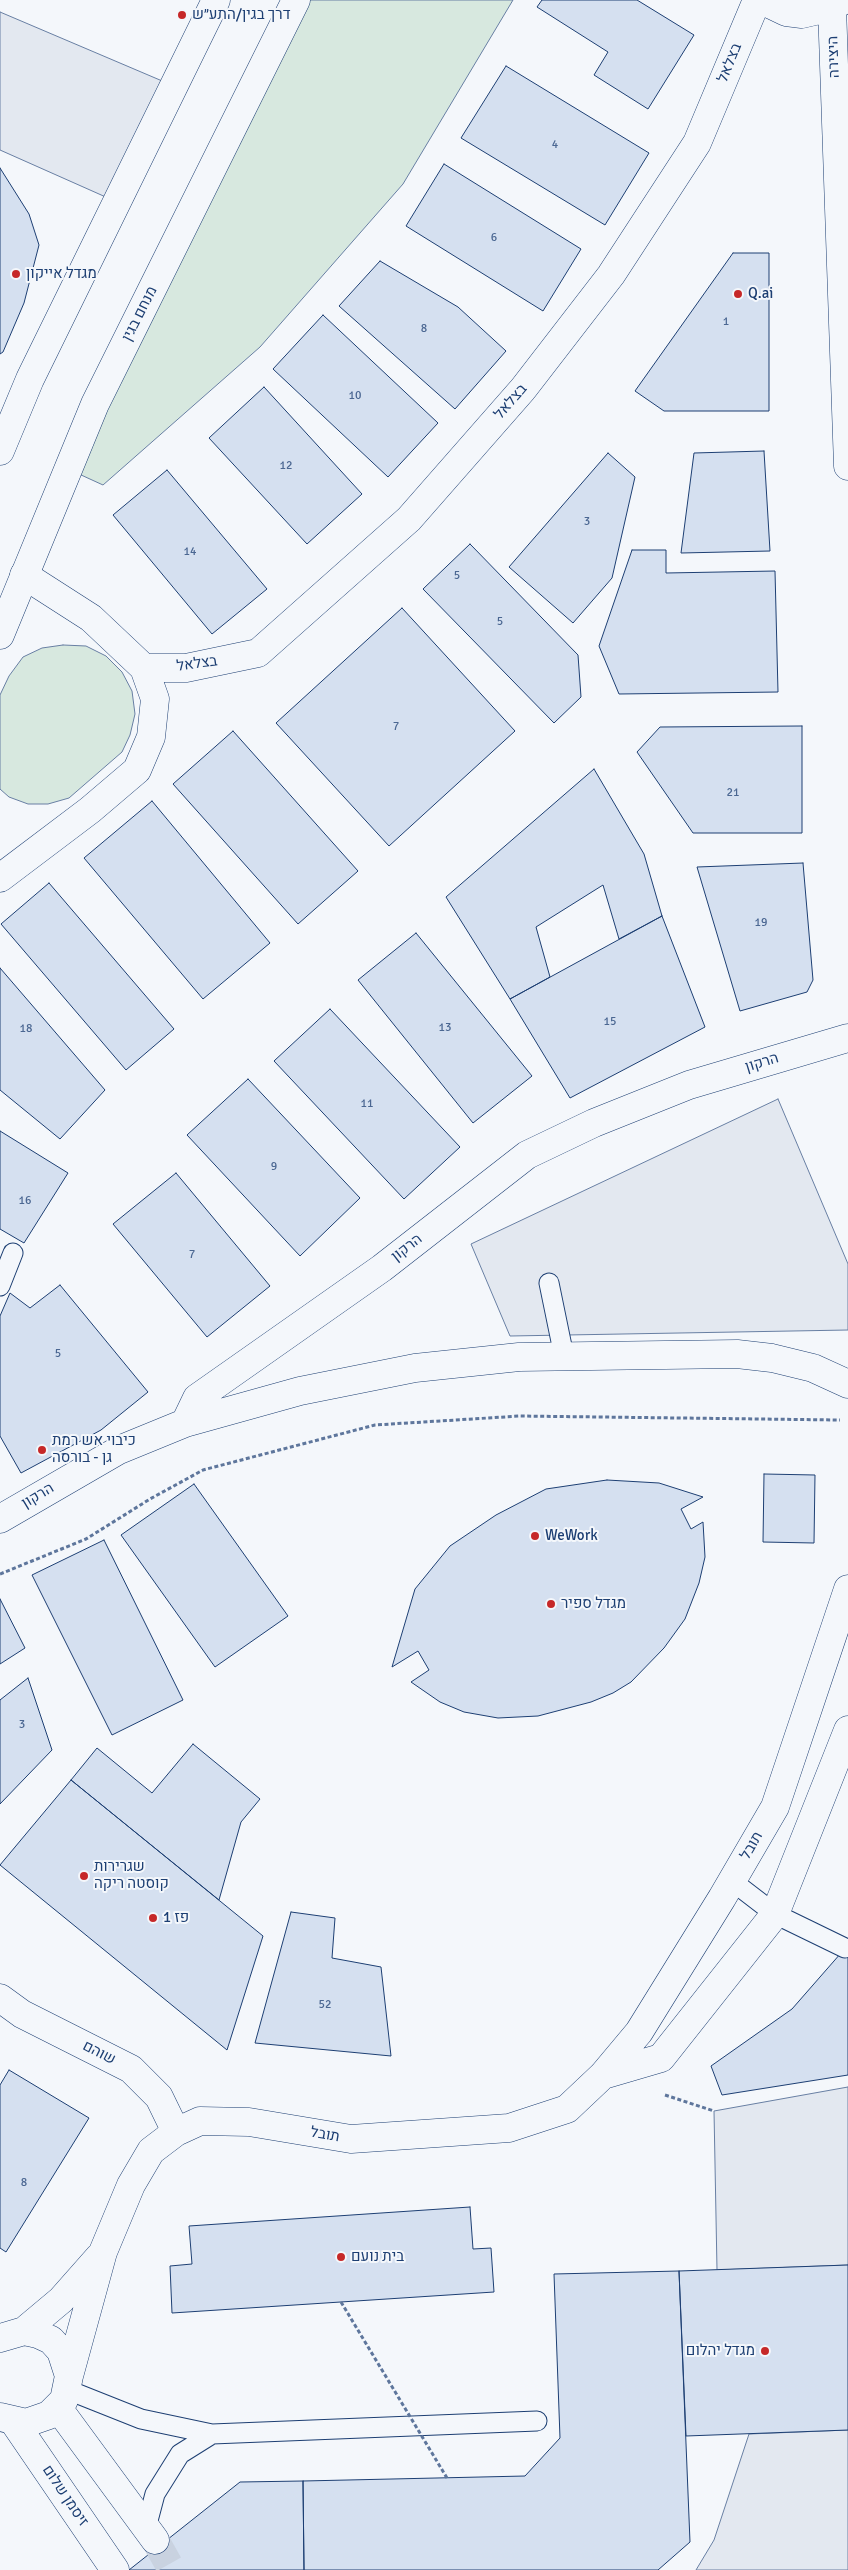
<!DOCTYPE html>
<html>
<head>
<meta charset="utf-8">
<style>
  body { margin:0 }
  canvas { display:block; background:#f4f7fb }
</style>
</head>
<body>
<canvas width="848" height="2570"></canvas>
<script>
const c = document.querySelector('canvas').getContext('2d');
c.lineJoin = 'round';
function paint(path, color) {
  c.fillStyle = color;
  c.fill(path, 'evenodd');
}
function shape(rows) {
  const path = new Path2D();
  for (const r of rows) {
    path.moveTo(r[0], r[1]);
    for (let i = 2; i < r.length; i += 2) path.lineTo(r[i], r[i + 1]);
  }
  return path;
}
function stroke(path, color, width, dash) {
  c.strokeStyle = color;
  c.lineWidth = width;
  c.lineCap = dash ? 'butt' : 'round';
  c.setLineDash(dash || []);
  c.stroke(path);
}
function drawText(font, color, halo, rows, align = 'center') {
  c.font = font + ' Signika,Heebo,sans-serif';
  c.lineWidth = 4;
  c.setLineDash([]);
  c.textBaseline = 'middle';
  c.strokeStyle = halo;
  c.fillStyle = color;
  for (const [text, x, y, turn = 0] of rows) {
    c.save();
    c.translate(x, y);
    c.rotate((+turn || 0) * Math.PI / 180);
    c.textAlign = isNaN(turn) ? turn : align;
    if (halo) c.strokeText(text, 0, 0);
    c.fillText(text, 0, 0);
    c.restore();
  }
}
const green = shape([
  [296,0,513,0,403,184,260,347,103,485,68,469,296,0],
  [63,645,86,646,106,656,122,672,132,691,135,714,130,735,122,752,69,798,48,804,28,804,9,797,0,789,0,695,9,676,23,657,42,648,63,645]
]);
const parking = shape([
  [0,12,174,86,117,202,0,150,0,12],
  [778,1099,848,1264,848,1330,510,1336,471,1244,778,1099],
  [848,2087,848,2265,717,2270,714,2111,848,2087],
  [848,2430,848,2570,696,2570,714,2540,749,2434,848,2430]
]);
const building = shape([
  [542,0,637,0,694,35,648,109,594,75,608,52,537,7,542,0],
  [506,66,649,153,605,225,461,138,506,66],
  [444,164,581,249,543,311,406,226,444,164],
  [0,168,29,214,39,245,24,303,3,352,0,354,0,168],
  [733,253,769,253,769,411,664,411,635,391,733,253],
  [380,261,458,307,506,351,455,409,339,306,380,261],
  [323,315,438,423,388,477,273,369,323,315],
  [264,387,362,494,307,544,209,438,264,387],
  [764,451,770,551,681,553,694,453,764,451],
  [608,453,635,477,612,578,573,623,509,567,608,453],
  [167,470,267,589,212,634,113,515,167,470],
  [470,544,578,655,581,697,554,723,423,589,470,544],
  [632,550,666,550,666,573,775,571,778,692,619,694,599,646,632,550],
  [402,608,515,731,389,846,276,723,402,608],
  [802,726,802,833,693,833,637,752,660,727,802,726],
  [233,731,358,871,298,924,173,784,233,731],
  [594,769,644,854,662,916,619,939,603,885,536,927,550,977,510,999,446,897,594,769],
  [152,801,270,943,203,999,84,858,152,801],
  [803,863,813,980,807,992,740,1011,697,867,803,863],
  [49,883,174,1029,126,1070,1,924,49,883],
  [662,916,705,1027,570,1098,510,999,662,916],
  [416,933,532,1076,473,1123,358,980,416,933],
  [0,968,105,1090,60,1139,0,1090,0,968],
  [330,1009,460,1147,404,1199,274,1061,330,1009],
  [248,1079,360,1198,300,1256,187,1135,248,1079],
  [0,1131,68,1173,24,1243,0,1229,0,1131],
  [176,1173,270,1286,207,1337,113,1224,176,1173],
  [60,1285,148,1392,101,1430,21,1473,0,1436,0,1316,10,1293,30,1308,60,1285],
  [764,1474,815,1475,814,1543,763,1542,764,1474],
  [607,1480,659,1483,703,1497,681,1509,691,1529,703,1522,705,1557,699,1583,685,1619,664,1648,631,1682,613,1693,591,1702,538,1716,498,1718,464,1712,440,1702,411,1682,429,1670,418,1651,392,1667,415,1589,450,1546,496,1515,546,1489,607,1480],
  [194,1484,288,1616,215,1667,121,1535,194,1484],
  [104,1540,183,1700,112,1735,32,1575,104,1540],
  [0,1599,25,1648,0,1664,0,1599],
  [28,1678,52,1750,0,1804,0,1700,28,1678],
  [193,1744,260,1799,241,1822,219,1900,71,1780,97,1748,152,1793,193,1744],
  [71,1780,263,1936,227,2050,0,1865,71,1780],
  [291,1912,335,1918,332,1958,381,1967,391,2056,255,2043,291,1912],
  [848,1945,848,2075,722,2095,711,2066,792,2009,848,1945],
  [9,2070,89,2118,6,2252,0,2248,0,2085,9,2070],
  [470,2207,473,2249,491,2248,494,2292,172,2313,170,2266,192,2264,189,2226,470,2207],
  [848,2265,848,2430,686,2436,679,2271,848,2265],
  [679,2271,690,2542,658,2570,304,2570,303,2481,525,2476,560,2438,554,2274,679,2271],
  [303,2481,304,2570,129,2570,240,2482,303,2481]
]);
const tertiaryTunnel = shape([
  [155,2540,172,2570]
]);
const path = shape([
  [0,1574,86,1539,150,1499,203,1470,375,1425,520,1416,840,1420],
  [665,2095,714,2111]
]);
const service = shape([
  [549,1283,564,1356],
  [0,1286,13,1253],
  [732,1881,775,1914,845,1948],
  [68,2390,141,2419,212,2434,537,2421],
  [146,2528,155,2494,180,2454,212,2434]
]);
const minor = shape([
  [761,0,786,12,802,14,832,7,844,0],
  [832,7,848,466],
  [144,668,186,668,258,653,409,519,523,389,611,275,697,143,757,0],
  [0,878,90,810,137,770,151,737,155,699,144,668,91,618,24,575],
  [185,1423,197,1398,382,1268,527,1155,594,1123,689,1085,848,1038],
  [0,1519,119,1450,185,1423,300,1391,415,1368,519,1357,737,1354,772,1358,813,1368,848,1384]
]);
const tertiary = shape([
  [0,451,30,379,216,0],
  [0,635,95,404,296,0],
  [0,1998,22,2014,131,2069,159,2097,176,2132],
  [603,2075,661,2058,775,1914,848,1730],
  [24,2331,61,2300,99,2257],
  [0,2338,24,2331,38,2334,51,2340,61,2351,69,2376,64,2400,49,2415,26,2423,0,2417],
  [69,2376,103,2252,131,2185,151,2151,176,2132,200,2121,249,2122,351,2139,509,2128,567,2109,603,2075,639,2032,722,1898,775,1807,848,1589],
  [58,2408,155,2540],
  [14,2422,115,2570]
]);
const pathBridge = shape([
  [341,2302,447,2478]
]);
const markers = [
  [182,15,5,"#c62828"],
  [16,274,5,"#c62828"],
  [738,294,5,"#c62828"],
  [42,1450,5,"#c62828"],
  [535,1536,5,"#c62828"],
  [551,1604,5,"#c62828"],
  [84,1876,5,"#c62828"],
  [153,1918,5,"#c62828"],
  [341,2257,5,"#c62828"],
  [765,2351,5,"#c62828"]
];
const numberNames = [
  ["4",555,145],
  ["6",494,238],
  ["1",726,322],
  ["8",424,329],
  ["10",355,396],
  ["12",286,466],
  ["3",587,522],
  ["14",190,552],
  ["5",457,576],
  ["5",500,622],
  ["7",396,727],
  ["21",733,793],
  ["19",761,923],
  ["15",610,1022],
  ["13",445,1028],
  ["18",26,1029],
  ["11",367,1104],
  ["9",274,1167],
  ["16",25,1201],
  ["7",192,1255],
  ["5",58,1354],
  ["3",22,1725],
  ["52",325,2005],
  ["8",24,2183]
];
const poiNames = [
  ["דרך בגין/התע״ש",192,15],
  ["מגדל אייקון",26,274],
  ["Q.ai",748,294],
  ["כיבוי אש רמת",52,1441],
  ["גן - בורסה",52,1458],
  ["WeWork",545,1536],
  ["מגדל ספיר",561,1604],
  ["שגרירות",94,1867],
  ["קוסטה ריקה",94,1884],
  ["פז 1",163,1918],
  ["בית נועם",351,2257],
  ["מגדל יהלום",755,2351,"right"]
];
const streetNames = [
  ["היצירה",834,57,-92],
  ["בצלאל",730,63,-68],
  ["מנחם בגין",140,314,-63],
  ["בצלאל",511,402,-49],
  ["בצלאל",197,664,-8],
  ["הרקון",762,1063,-17],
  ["הרקון",407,1248,-38],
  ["הרקון",38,1496,-31],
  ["תובל",752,1846,-60],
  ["שוהם",99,2053,27],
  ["תובל",325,2135,10],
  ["זיסמן שלום",65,2496,56]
];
paint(green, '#d7e8df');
stroke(green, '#687fa3', 1);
paint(parking, '#e3e8f0');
stroke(parking, '#687fa3', 1);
paint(building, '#d5e0f0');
stroke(building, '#1d3f73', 1);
stroke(tertiaryTunnel, '#c9d2e0', 28, [28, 14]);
stroke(service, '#1d3f73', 21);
stroke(minor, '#1d3f73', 29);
stroke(tertiary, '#1d3f73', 29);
stroke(path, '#5e769c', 3, [4, 2.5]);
stroke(service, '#f4f7fb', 19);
stroke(minor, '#f4f7fb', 28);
stroke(tertiary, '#f4f7fb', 28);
stroke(pathBridge, '#5e769c', 3, [4, 2.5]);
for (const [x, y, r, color] of markers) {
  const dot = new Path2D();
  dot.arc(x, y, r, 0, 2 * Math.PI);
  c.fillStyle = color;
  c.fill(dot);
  stroke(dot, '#f4f7fb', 2);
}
drawText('12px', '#4b6792', null, numberNames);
drawText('15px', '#1d3f73', '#f4f7fb', poiNames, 'left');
drawText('15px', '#1d3f73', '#f4f7fb', streetNames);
</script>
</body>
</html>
